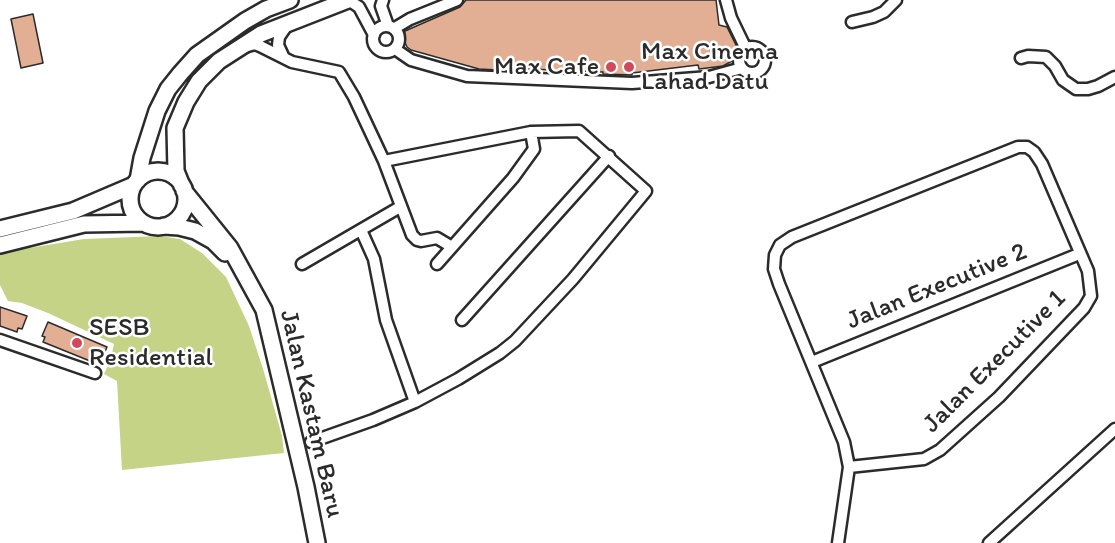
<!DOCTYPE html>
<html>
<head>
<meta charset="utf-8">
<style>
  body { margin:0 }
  canvas { display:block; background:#fff }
</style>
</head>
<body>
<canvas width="1115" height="543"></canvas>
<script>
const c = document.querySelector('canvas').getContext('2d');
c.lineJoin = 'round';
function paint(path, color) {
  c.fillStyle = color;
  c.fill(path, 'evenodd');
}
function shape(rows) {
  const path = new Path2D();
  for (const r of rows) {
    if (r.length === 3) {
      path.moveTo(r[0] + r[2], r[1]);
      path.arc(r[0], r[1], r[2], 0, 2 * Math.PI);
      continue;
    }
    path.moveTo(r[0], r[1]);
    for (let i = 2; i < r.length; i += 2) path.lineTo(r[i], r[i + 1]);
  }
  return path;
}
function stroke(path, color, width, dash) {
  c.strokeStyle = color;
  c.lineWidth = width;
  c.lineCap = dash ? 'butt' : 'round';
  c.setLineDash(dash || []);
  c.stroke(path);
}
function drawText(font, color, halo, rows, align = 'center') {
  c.font = font + ' Itim,sans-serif';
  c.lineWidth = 5;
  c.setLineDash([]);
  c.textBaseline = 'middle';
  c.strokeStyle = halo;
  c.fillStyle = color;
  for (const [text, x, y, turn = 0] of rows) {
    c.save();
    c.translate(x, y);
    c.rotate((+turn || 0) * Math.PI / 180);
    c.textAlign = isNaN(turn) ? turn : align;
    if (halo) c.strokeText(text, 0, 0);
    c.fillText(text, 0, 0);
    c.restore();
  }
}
const green = shape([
  [160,236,180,239,202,253,226,277,249,326,264,372,282,436,284,453,122,470,117,381,104,374,110,361,114,344,48,313,22,303,8,301,0,285,0,254,5,252,84,239]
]);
const building = shape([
  [466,0,716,0,719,25,727,27,738,49,737,54,732,61,723,66,699,69,698,65,632,73,632,75,603,74,603,72,502,68,498,70,479,69,411,50,407,47,404,40,405,31,460,7,466,0],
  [33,14,43,63,21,68,11,19,33,14],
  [0,307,27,316,22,329,18,328,17,332,0,326,0,307],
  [48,322,107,347,101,361,96,359,95,363,43,342,45,337,42,336,48,322]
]);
const street = shape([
  [383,0,381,6,388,26],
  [726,0,731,18,746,49],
  [342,3,350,1,359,7,374,35],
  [852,22,873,17,884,12,896,0],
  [386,39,13],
  [395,28,410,19,457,0],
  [244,47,255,44,260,46,292,62,339,72,354,97,384,161,412,235,417,240,421,241,437,238,452,247],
  [752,60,13],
  [395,49,411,60,467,76,632,83,709,77,742,68],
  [284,58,278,45,279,37,288,24],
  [1021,58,1028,56,1046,57,1055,66,1063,80,1076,89,1088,89,1098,86,1115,77],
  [361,230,374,259,386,320,415,402],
  [302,264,400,207],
  [437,264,513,178,534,149,531,132],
  [462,320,609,156],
  [0,340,95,373],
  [812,362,1079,254],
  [311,442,373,420,415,402,458,379,500,353,515,341,573,279,646,191,579,131,531,132,384,161],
  [838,543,849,467,844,442,779,284,774,269,775,255,780,245,792,237,1018,147,1027,147,1034,152,1042,164,1088,271,1091,296,1084,308,999,397,940,450,924,459,849,467],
  [989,543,1115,429]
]);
const secondary = shape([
  [158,199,28],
  [138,180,142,158,157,111,168,89,180,74,197,55,245,21,266,9,290,0],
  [182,186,176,171,175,128,186,102,199,81,219,61,261,34,348,0],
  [184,191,230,248,264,310,306,487,317,543],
  [164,226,179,227,195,231,213,241,225,253],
  [0,229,73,211,134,185],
  [0,245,84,224,143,223]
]);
const markers = [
  [611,67,6,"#d1495b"],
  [629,67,6,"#d1495b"],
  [77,343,6,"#d1495b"]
];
const poiNames = [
  ["Max Cinema",641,52],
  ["Lahad Datu",641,82],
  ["Max Cafe",599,67,"right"],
  ["SESB",89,328],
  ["Residential",89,358]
];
const streetNames = [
  ["Jalan Executive 2",937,287,-22],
  ["Jalan Executive 1",995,362,-45],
  ["Jalan Kastam Baru",311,414,77]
];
paint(green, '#c5d386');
paint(building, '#e2af94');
stroke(building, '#2b2b2b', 1.5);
stroke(street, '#2b2b2b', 15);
stroke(secondary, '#2b2b2b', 20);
stroke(street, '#fff', 10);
stroke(secondary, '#fff', 15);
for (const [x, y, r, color] of markers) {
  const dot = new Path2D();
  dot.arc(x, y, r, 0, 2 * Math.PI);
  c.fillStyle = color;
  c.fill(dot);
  stroke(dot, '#fff', 2);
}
drawText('26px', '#2b2b2b', '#fff', poiNames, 'left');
drawText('26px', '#2b2b2b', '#fff', streetNames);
</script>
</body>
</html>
